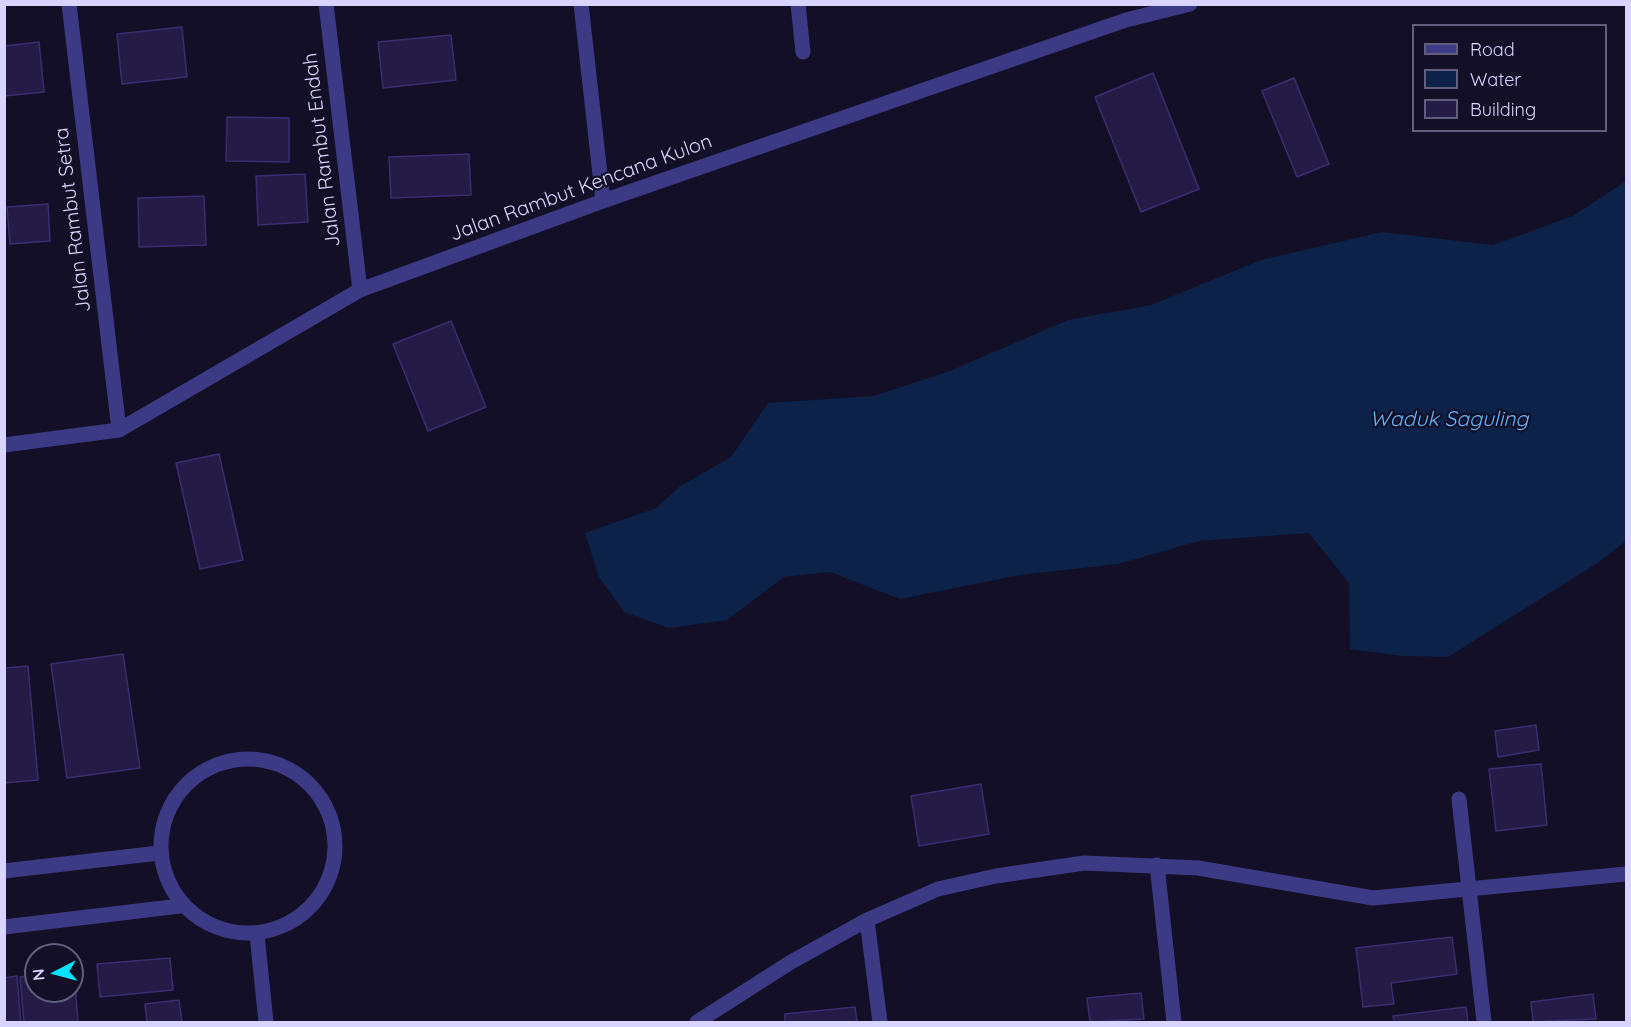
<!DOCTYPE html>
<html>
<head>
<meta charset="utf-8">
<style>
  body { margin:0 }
  #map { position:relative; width:1631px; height:1027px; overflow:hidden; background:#130f26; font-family:Quicksand,sans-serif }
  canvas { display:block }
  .frame { position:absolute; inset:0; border:6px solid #d9d4ff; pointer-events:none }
  .legend { position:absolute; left:1412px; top:24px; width:195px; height:108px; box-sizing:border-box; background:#130f26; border:2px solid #625e7d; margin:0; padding:8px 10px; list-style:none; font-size:18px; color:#d9d4ff }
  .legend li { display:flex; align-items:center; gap:12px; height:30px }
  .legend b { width:30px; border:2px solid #625e7d }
  .north { position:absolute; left:24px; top:943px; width:60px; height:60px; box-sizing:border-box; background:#130f26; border:2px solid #625e7d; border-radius:50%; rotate:264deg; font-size:16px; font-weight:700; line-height:24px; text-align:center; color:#d9d4ff }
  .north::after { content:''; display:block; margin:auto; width:21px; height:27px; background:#00e5ff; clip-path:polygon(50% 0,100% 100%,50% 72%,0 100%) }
</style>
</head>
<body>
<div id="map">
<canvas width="1631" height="1027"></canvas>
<div class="frame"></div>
<ul class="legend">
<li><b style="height:8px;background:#3d3a85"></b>Road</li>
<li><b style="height:16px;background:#0c2248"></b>Water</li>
<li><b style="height:16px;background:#241b47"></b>Building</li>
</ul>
<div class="north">N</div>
</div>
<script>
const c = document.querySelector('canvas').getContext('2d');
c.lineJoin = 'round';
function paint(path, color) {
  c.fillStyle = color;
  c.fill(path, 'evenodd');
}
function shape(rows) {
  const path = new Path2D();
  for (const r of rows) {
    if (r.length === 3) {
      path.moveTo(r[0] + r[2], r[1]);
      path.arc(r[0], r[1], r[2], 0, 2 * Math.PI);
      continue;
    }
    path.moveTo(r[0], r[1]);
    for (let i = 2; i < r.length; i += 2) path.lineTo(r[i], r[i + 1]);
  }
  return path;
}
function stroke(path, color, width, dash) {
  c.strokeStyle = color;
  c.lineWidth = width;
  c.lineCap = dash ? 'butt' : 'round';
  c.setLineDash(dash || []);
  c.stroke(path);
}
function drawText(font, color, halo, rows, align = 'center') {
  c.font = font + ' Quicksand,sans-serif';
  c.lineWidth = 4.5;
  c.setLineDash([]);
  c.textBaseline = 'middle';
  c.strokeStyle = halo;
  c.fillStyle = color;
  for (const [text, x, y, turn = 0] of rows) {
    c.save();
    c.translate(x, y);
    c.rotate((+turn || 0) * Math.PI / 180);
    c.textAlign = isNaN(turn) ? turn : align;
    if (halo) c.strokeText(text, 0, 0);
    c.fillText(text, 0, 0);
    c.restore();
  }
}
const water = shape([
  [1626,181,1626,541,1599,562,1448,657,1402,656,1350,649,1349,583,1309,533,1199,541,1118,564,1020,575,900,599,830,572,784,577,727,620,669,628,624,612,599,577,585,533,656,508,679,487,731,457,768,403,874,396,950,371,1068,320,1151,305,1261,260,1382,232,1493,245,1573,216]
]);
const building = shape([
  [182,27,187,77,122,84,117,34,182,27],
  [451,35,456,80,383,88,378,42,451,35],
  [39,42,44,92,4,96,4,46,39,42],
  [1153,73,1199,189,1141,212,1095,97,1153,73],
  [1294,78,1329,164,1297,177,1262,91,1294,78],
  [227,117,289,118,289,162,226,161,227,117],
  [469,154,471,195,391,198,389,157,469,154],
  [305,174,308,222,258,225,256,176,305,174],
  [204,196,206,245,139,247,138,198,204,196],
  [48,204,50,241,10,244,7,207,48,204],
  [451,321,486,407,428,431,393,344,451,321],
  [219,454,243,560,200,569,176,463,219,454],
  [123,654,140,768,67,778,51,664,123,654],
  [28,666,38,780,4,783,4,668,28,666],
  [1536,725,1539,750,1498,757,1495,731,1536,725],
  [1541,764,1547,825,1496,831,1489,769,1541,764],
  [981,784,989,834,919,846,911,796,981,784],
  [1452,937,1457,974,1391,983,1394,1004,1363,1007,1356,948,1452,937],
  [170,958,173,990,100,997,97,964,170,958],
  [74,972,78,1022,24,1022,20,977,36,976,36,991,72,991,74,972],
  [17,976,21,1022,4,1022,4,978,17,976],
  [1141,993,1144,1019,1090,1022,1087,998,1141,993],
  [1593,994,1596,1019,1533,1022,1531,1002,1593,994],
  [179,1000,182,1022,147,1022,145,1004,179,1000],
  [855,1007,857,1022,785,1022,785,1014,855,1007],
  [1466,1007,1468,1022,1394,1022,1393,1016,1466,1007]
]);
const minor = shape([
  [69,4,119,430],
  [326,4,360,290],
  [581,4,603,201],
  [798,4,803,52],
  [4,445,119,430,360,290,603,201,1126,20,1190,4],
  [248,846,87],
  [1459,799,1484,1022],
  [1157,865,1174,1022],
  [4,871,159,853],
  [867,920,880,1022],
  [4,927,180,906],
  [257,935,266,1022],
  [697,1022,791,962,867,920,938,889,996,876,1084,863,1198,868,1373,898,1626,874]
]);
const streetNames = [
  ["Jalan Rambut Endah",322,150,-97],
  ["Jalan Rambut Kencana Kulon",581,188,-20],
  ["Jalan Rambut Setra",73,220,-97]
];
const waterNames = [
  ["Waduk Saguling",1449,420]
];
paint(water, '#0c2248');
paint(building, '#241b47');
stroke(building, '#3b2d73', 1.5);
stroke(minor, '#3d3a85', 15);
drawText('20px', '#d9d4ff', '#130f26', streetNames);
drawText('italic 21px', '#62b6ff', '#130f26', waterNames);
</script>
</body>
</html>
